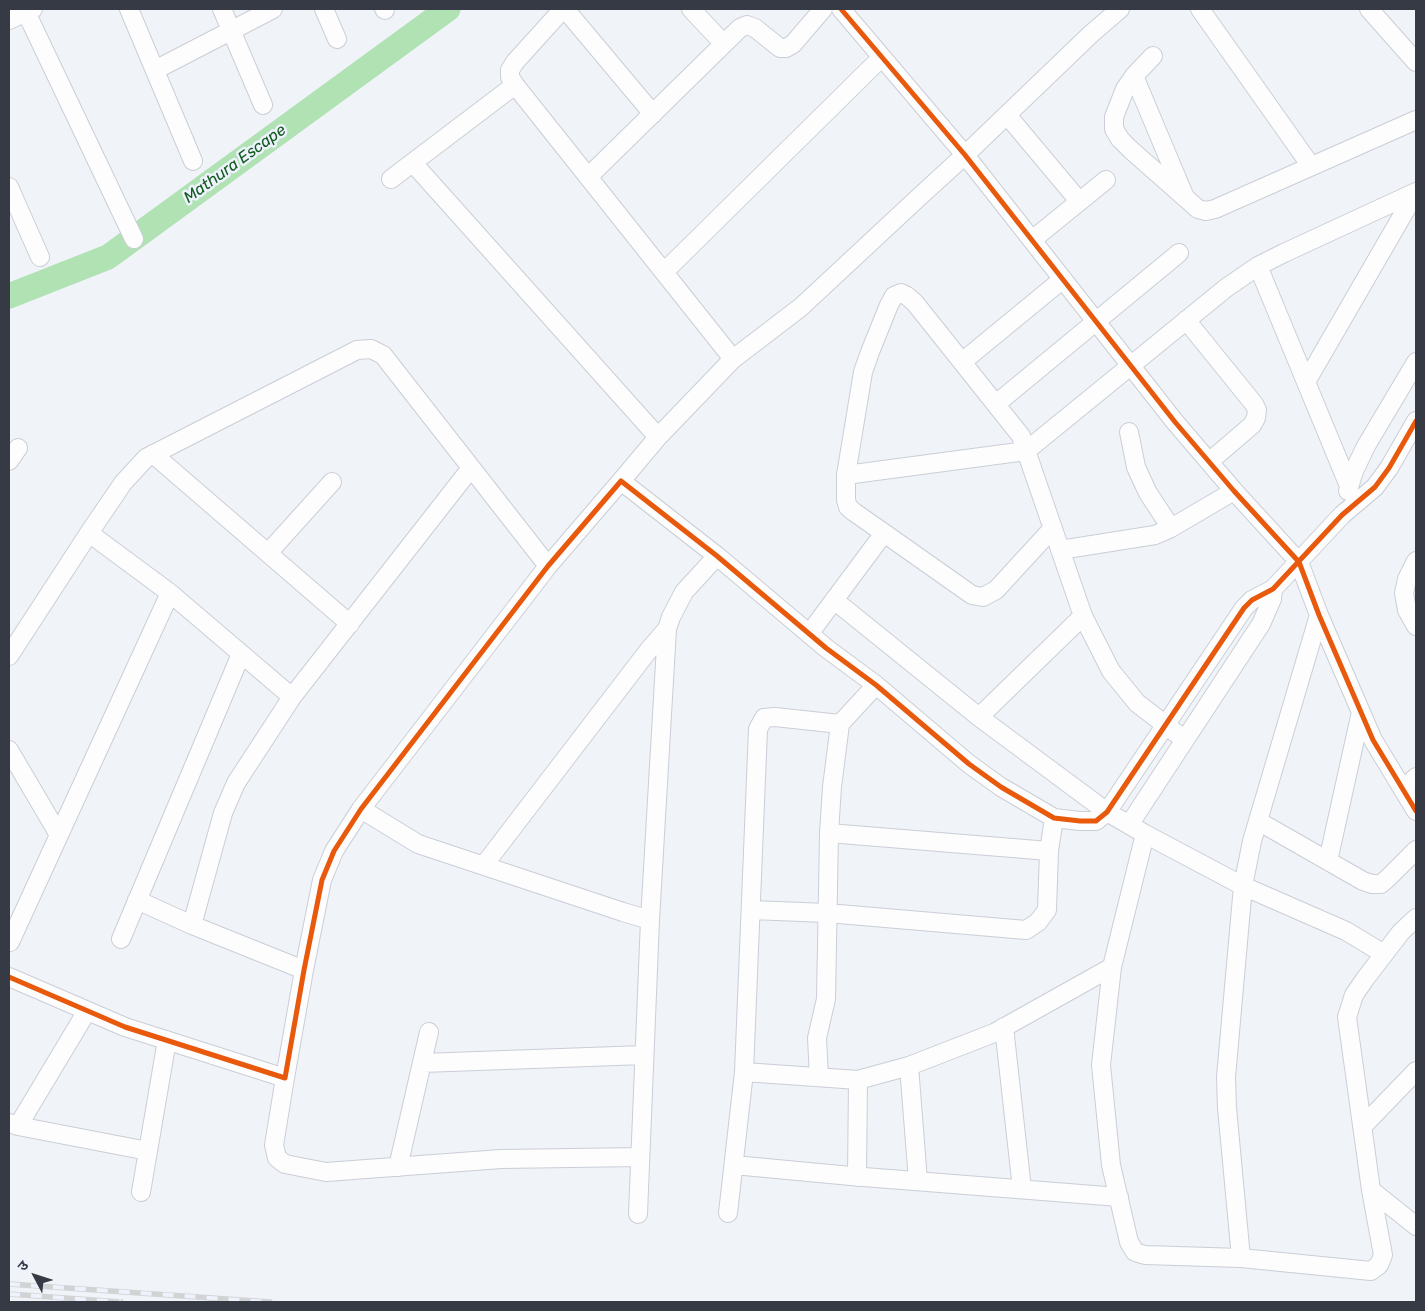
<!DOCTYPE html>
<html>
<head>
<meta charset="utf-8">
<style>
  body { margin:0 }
  #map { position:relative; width:1425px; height:1311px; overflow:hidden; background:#f0f3f8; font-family:Rubik,"Noto Sans Devanagari",sans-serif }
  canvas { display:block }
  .frame { position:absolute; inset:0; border:10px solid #363a44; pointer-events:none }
  .north { position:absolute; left:10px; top:1251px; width:50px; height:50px; -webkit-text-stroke:4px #edf2fc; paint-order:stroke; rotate:310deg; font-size:14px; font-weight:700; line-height:20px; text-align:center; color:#363a44 }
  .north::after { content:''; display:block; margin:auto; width:18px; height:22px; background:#363a44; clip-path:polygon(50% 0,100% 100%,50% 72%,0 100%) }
</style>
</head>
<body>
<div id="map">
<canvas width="1425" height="1311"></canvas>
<div class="frame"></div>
<div class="north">उ</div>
</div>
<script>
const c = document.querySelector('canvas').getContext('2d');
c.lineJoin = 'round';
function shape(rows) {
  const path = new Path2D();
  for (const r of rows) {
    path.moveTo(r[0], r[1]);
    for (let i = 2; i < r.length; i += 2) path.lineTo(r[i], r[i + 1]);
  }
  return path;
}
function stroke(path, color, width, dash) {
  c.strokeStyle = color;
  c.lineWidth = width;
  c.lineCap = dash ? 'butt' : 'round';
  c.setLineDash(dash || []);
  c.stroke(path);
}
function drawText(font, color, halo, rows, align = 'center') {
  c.font = font + ' Rubik,sans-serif';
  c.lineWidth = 5;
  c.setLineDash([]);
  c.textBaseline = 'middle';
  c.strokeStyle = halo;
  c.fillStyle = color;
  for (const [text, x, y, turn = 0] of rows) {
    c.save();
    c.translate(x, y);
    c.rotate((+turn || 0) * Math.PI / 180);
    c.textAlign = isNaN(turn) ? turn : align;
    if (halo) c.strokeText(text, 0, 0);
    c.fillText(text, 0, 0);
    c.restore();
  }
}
const river = shape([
  [9,296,108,257,448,9]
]);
const minor = shape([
  [129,9,193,161],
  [222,9,263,105],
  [324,9,337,39],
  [384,9,385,10],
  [563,9,515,62,510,70,510,77,515,85,733,359],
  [565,9,653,114],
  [691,9,724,44],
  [841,9,965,155,1175,422,1234,491,1299,562,1319,615,1373,740,1416,811],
  [1200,9,1311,166],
  [1369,9,1416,62],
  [26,12,134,239],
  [9,20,33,9],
  [1153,56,1134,76,1125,89,1114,117,1114,129,1120,139,1131,150,1198,209,1206,211,1215,209,1416,120],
  [155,70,273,9],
  [1134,76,1184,195],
  [1007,115,1079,201],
  [413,163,658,437],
  [588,177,740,28,747,25,755,28,780,48,786,48,793,44,823,9],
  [391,179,515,85],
  [9,187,40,257],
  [1032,240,1106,180],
  [1258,266,1349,486],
  [664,272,882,57],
  [1186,320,1254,404,1257,410,1256,418,1252,425,1209,462],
  [962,362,1063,279],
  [1306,382,1416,192],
  [996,404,1179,253],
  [1129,432,1136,467,1141,478,1148,493,1171,528],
  [153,454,350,624],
  [9,461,18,448],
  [846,475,863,372,870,352,889,305,894,296,901,293,907,296,915,303,1021,436,1083,616,1111,671,1137,703,1185,740],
  [621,481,658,437,733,359,801,307,918,198,965,155,1091,34,1120,9],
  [1348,491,1354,471,1366,446,1416,362],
  [89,533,170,593,292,697],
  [884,533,972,595,983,597,996,590,1052,529],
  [1060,550,1155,535,1171,528,1234,491],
  [268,553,332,482],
  [1416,561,1407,579,1404,593,1407,610,1416,626],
  [834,600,979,717,1107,812,1145,834,1243,886,1346,931,1384,954],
  [809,634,884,533,854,512,848,507,846,500,846,475,1026,451,1226,288,1258,266,1284,253,1416,192],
  [9,656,89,533,123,483,146,458,357,350,371,349,383,355,548,566],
  [979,717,1083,616],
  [9,750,59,835,10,942],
  [1403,790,1416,777],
  [361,809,418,844,623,912,650,920],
  [1258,821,1363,881,1372,884,1381,884,1388,878,1416,850],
  [1129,825,1261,624,1272,599,1273,589],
  [829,833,1049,851],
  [59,835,170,593],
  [1328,861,1361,712],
  [484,865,648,651,667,629],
  [137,900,192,925,304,970],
  [751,910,827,913,1026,930,1038,922,1047,910,1049,851,1054,818],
  [1416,918,1401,932,1365,979,1354,995,1347,1017,1371,1190,1416,1226],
  [192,925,223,813,236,783,292,697,471,468],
  [121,939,241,654],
  [1112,967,1101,1065,1111,1165,1129,1242,1135,1252,1145,1255,1241,1258,1371,1271,1379,1265,1383,1255,1371,1190],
  [9,977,125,1027,285,1078,304,970,322,880,334,851,361,809,548,566,621,481,717,556,826,648,876,685,969,764,1001,787,1054,818,1080,821,1096,821,1107,812,1244,608,1252,600,1273,589,1342,515,1375,487,1389,468,1416,421],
  [1004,1027,1022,1189],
  [422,1063,644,1055],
  [909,1066,918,1181],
  [744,1072,858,1080,909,1066,994,1033,1112,967,1145,834],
  [819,1077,817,1038,826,999,829,833,832,787,840,724,876,685],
  [285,1078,274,1145,277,1158,285,1164,326,1172,501,1159,640,1157],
  [9,1123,18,1126,87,1011],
  [18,1126,148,1151],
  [1362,1127,1416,1071],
  [734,1165,851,1176,1119,1197],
  [398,1167,429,1032],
  [857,1177,858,1080],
  [141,1192,167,1040],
  [728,1213,744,1072,758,729,764,718,775,717,840,724],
  [638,1214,650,920,667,629,671,617,684,592,717,556],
  [1241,1258,1227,1108,1226,1077,1243,886,1252,841,1319,615]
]);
const rail = shape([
  [9,1284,270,1302],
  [9,1294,121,1302]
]);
const cycleway = shape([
  [841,9,965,155,1175,422,1234,491,1299,562,1319,615,1373,740,1416,811],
  [9,977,125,1027,285,1078,304,970,322,880,334,851,361,809,548,566,621,481,717,556,826,648,876,685,969,764,1001,787,1054,818,1080,821,1096,821,1107,812,1244,608,1252,600,1273,589,1342,515,1375,487,1389,468,1416,421]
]);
const waterNames = [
  ["Mathura Escape",235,164,-36]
];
stroke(river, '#b0e2b4', 25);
stroke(minor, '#caced6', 20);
stroke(minor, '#fdfdfe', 18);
stroke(rail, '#d1d3d4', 5.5);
stroke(rail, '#edf2fc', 4, [11]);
stroke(cycleway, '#e8590c', 5);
drawText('italic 16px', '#105b1d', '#edf2fc', waterNames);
</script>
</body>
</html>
